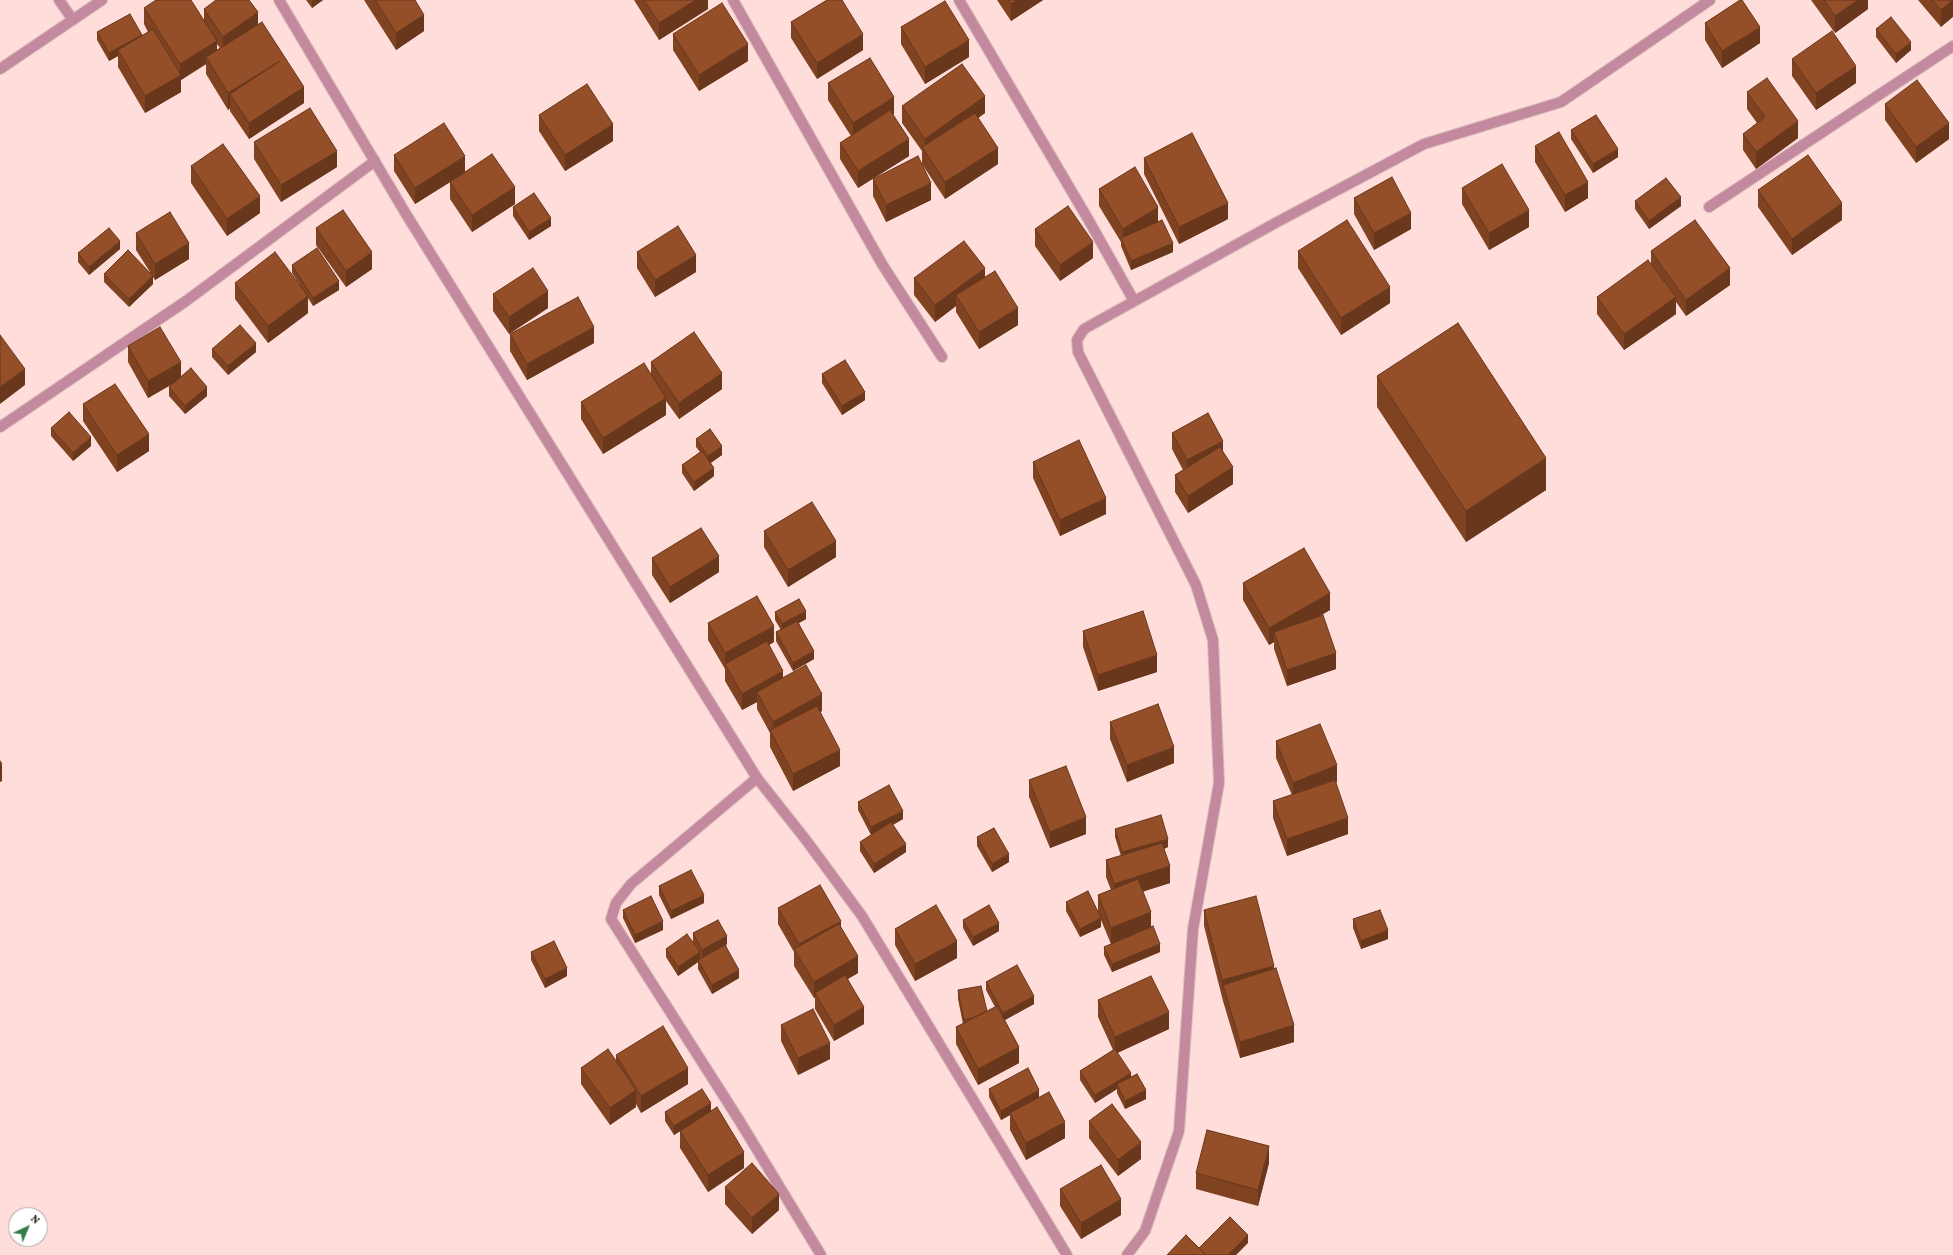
<!DOCTYPE html>
<html>
<head>
<meta charset="utf-8">
<style>
  body { margin:0 }
  #map { position:relative; width:1953px; height:1255px; overflow:hidden; background:#fedddb; font-family:"Crimson Pro",serif }
  canvas { display:block }
  .north { position:absolute; left:8px; top:1207px; width:40px; height:40px; box-sizing:border-box; background:#fff; border:1px solid #aba7a6; border-radius:50%; rotate:44deg; font-size:11px; font-weight:700; line-height:16px; text-align:center; color:#2e2221 }
  .north::after { content:''; display:block; margin:auto; width:14px; height:18px; background:#337d4b; clip-path:polygon(50% 0,100% 100%,50% 72%,0 100%) }
</style>
</head>
<body>
<div id="map">
<canvas width="1953" height="1255"></canvas>
<div class="north">N</div>
</div>
<script>
const c = document.querySelector('canvas').getContext('2d');
c.lineJoin = 'round';
function shape(rows) {
  const path = new Path2D();
  for (const r of rows) {
    path.moveTo(r[0], r[1]);
    for (let i = 2; i < r.length; i += 2) path.lineTo(r[i], r[i + 1]);
  }
  return path;
}
function stroke(path, color, width, dash) {
  c.strokeStyle = color;
  c.lineWidth = width;
  c.lineCap = dash ? 'butt' : 'round';
  c.setLineDash(dash || []);
  c.stroke(path);
}
function paint(path, color) {
  c.fillStyle = color;
  c.fill(path, 'evenodd');
}
const street = shape([
  [59,0,73,20],
  [279,0,406,214,757,778,806,840,862,916,1067,1255],
  [733,0,882,264,942,357],
  [959,0,1088,219,1134,301],
  [0,69,102,0],
  [1709,207,1953,46],
  [0,427,186,301,375,161],
  [757,778,631,884,616,903,611,919,739,1120,821,1255],
  [1127,1255,1145,1231,1179,1131,1193,929,1219,783,1213,640,1196,585,1078,352,1077,340,1084,329,1279,221,1424,144,1561,102,1710,0]
]);
const wall = shape([
  [306,0,323,0,312,8],
  [364,0,415,0,424,31,396,50],
  [634,0,708,0,708,9,659,40],
  [997,0,1043,0,1011,21],
  [1811,0,1868,0,1868,9,1835,33],
  [1918,0,1953,0,1941,27],
  [144,8,204,20,204,9,258,25,304,103,249,139,230,111,230,108,228,110,206,74,206,64,181,80,181,92,145,113,118,67,118,56,109,61,97,40,97,32,142,36,148,32,144,24],
  [217,44,220,48,217,50],
  [791,22,863,50,817,79,791,38],
  [1705,23,1760,43,1722,68,1705,40],
  [901,27,969,57,925,84,901,44],
  [1876,29,1911,50,1896,63,1876,37],
  [673,34,748,61,699,91,673,50],
  [1792,59,1856,83,1816,110,1792,76],
  [828,83,894,114,893,114,909,156,858,188,840,159,840,143,851,136,828,100],
  [1747,92,1798,138,1756,169,1743,150,1743,134,1757,123,1747,109],
  [1885,104,1949,139,1916,163,1885,120],
  [902,106,985,113,978,118,998,164,945,199,922,164,922,151,902,123],
  [539,115,613,141,565,171,539,131],
  [1571,130,1618,157,1593,173,1571,139],
  [254,142,337,167,281,202,254,159],
  [1535,146,1588,198,1565,212,1535,162],
  [394,155,465,172,515,204,472,232,450,199,450,182,457,178,415,204,394,171],
  [1144,158,1228,219,1179,244,1144,174],
  [191,166,260,213,227,236,191,183],
  [873,179,931,200,886,222,873,196],
  [1462,188,1529,227,1489,250,1462,204],
  [1099,189,1158,222,1173,252,1131,270,1121,246,1121,242,1099,206],
  [1758,190,1842,220,1792,255,1758,207],
  [1354,198,1411,229,1374,250,1354,214],
  [1635,201,1681,206,1649,229,1635,209],
  [513,207,551,226,529,240,513,216],
  [316,228,372,269,346,287,316,245],
  [1035,229,1093,258,1060,281,1035,246],
  [136,233,189,259,155,280,153,277,153,284,129,307,104,282,104,274,150,272,136,250],
  [120,249,89,275,78,262,78,253],
  [1298,251,1390,303,1341,335,1298,268],
  [1651,251,1730,285,1686,316,1676,302,1676,314,1624,350,1597,314,1597,297,1651,264],
  [637,252,696,272,655,297,637,268],
  [292,265,339,290,313,306,308,298,308,313,268,343,235,299,235,283,300,285,292,273],
  [985,277,1018,325,979,349,956,312,956,306,935,322,914,295,914,278],
  [493,294,548,308,509,334,493,311],
  [510,334,594,343,527,380,510,351],
  [128,346,181,377,207,396,185,414,169,396,169,387,174,383,148,398,128,362],
  [212,349,256,352,228,375,212,357],
  [651,362,722,389,679,419,666,401,666,415,603,454,581,419,581,402,651,374],
  [822,374,865,400,842,415,822,383],
  [1377,376,1546,490,1466,542,1377,407],
  [83,404,149,451,117,472,83,421],
  [51,428,91,446,73,461,51,436],
  [1172,433,1223,451,1233,484,1188,513,1175,492,1175,475,1183,470,1172,449],
  [696,439,722,455,711,463,714,476,694,491,682,473,682,465,700,452,696,447],
  [1033,462,1106,514,1060,536,1033,478],
  [764,531,836,557,788,587,764,547],
  [652,558,719,572,670,603,652,575],
  [1243,583,1330,610,1318,617,1336,669,1287,686,1274,649,1274,642,1269,645,1243,600],
  [775,612,806,619,799,623,814,659,793,671,776,641,776,632,781,630,775,620],
  [708,623,774,642,769,645,783,677,822,711,820,712,840,766,793,791,770,747,770,733,757,709,757,702,742,710,725,681,725,669,708,640],
  [1083,631,1157,672,1098,691,1083,647],
  [1110,722,1174,763,1127,782,1110,739],
  [1276,741,1337,782,1336,782,1348,834,1287,856,1273,818,1273,801,1292,795,1276,758],
  [1029,780,1086,834,1050,848,1029,797],
  [858,802,903,819,893,825,906,852,874,873,860,851,860,842,871,835,858,810],
  [1115,829,1168,847,1164,849,1170,883,1143,891,1151,927,1160,952,1112,972,1104,955,1104,947,1111,944,1101,920,1101,927,1080,937,1066,911,1066,902,1098,912,1098,895,1111,890,1106,877,1106,860,1121,856,1115,837],
  [977,837,1009,862,992,872,977,846],
  [659,886,704,903,671,919,659,895],
  [778,908,841,927,858,973,848,979,864,1024,834,1041,815,1009,815,998,814,998,794,966,794,952,778,924],
  [623,910,663,930,635,943,623,918],
  [1204,910,1274,969,1294,1042,1240,1058,1223,1001,1222,997,1204,926],
  [1353,919,1388,939,1361,949,1353,928],
  [963,920,999,931,973,946,963,928],
  [895,929,957,958,915,981,895,945],
  [693,933,727,944,726,945,739,978,712,994,698,969,698,962,678,976,666,957,666,949,693,942],
  [531,952,567,976,545,988,531,960],
  [986,982,1034,1004,1005,1020,1019,1063,978,1085,956,1044,956,1027,963,1024,958,999,958,990,987,1011,995,1007,986,990],
  [1098,1000,1169,1029,1117,1053,1131,1078,1146,1099,1125,1109,1117,1093,1117,1089,1095,1103,1080,1080,1080,1071,1113,1050,1098,1017],
  [781,1025,830,1059,798,1075,781,1041],
  [616,1055,688,1084,641,1113,636,1104,636,1107,610,1125,581,1084,581,1068,616,1061],
  [989,1089,1039,1097,1065,1138,1026,1160,1010,1130,1010,1115,1001,1120,989,1097],
  [711,1111,744,1168,708,1192,680,1148,680,1131,674,1135,665,1121,665,1112],
  [1089,1121,1141,1159,1118,1176,1089,1138],
  [1269,1163,1258,1206,1196,1189,1196,1173],
  [725,1187,779,1210,752,1234,725,1204],
  [1060,1189,1121,1215,1081,1239,1060,1206]
]);
const shadedWall = shape([
  [312,0,323,0,312,8],
  [696,0,708,0,708,9,659,40,659,23],
  [1018,0,1043,0,1011,21,1011,4],
  [1858,0,1868,0,1868,9,1835,33,1835,16],
  [1953,0,1953,17,1941,27,1941,10],
  [258,12,258,29,223,53,223,37],
  [424,15,424,31,396,50,396,33],
  [1760,27,1760,43,1722,68,1722,51],
  [863,34,863,50,817,79,817,63],
  [142,35,142,43,118,50,118,56,109,61,109,53],
  [969,40,969,57,925,84,925,67],
  [217,41,217,57,206,57,206,64,181,80,181,92,145,113,145,96,180,76,180,64],
  [1911,42,1911,50,1896,63,1896,54],
  [748,44,748,61,699,91,699,75],
  [280,61,230,94,230,108,228,110,228,93],
  [1856,66,1856,83,1816,110,1816,93],
  [304,87,304,103,249,139,249,123],
  [985,96,985,113,927,155,925,153,925,139],
  [894,97,894,114,853,139,853,123],
  [1798,121,1798,138,1756,169,1756,152],
  [1949,123,1949,139,1916,163,1916,147],
  [613,124,613,141,565,171,565,155],
  [909,139,909,156,858,188,858,171],
  [998,148,998,164,945,199,945,182],
  [1618,149,1618,157,1593,173,1593,164],
  [337,151,337,167,281,202,281,185],
  [465,156,465,172,415,204,415,188],
  [1588,182,1588,198,1565,212,1565,195],
  [931,183,931,200,886,222,886,205],
  [515,187,515,204,472,232,472,215],
  [260,196,260,213,227,236,227,219],
  [1681,197,1681,206,1649,229,1649,221],
  [1228,203,1228,219,1179,244,1179,227],
  [1842,203,1842,220,1792,255,1792,239],
  [1158,207,1158,224,1123,242,1123,229],
  [1529,210,1529,227,1489,250,1489,233],
  [1411,213,1411,229,1374,250,1374,233],
  [551,218,551,226,529,240,529,232],
  [120,241,120,249,89,275,89,267],
  [1093,242,1093,258,1060,281,1060,265],
  [189,243,189,259,155,280,155,264],
  [1173,243,1173,252,1131,270,1131,261],
  [372,252,372,269,346,287,346,271],
  [696,255,696,272,655,297,655,280],
  [985,268,985,284,956,295,956,306,935,322,935,305],
  [1730,268,1730,285,1686,316,1686,300],
  [153,276,153,284,129,307,129,299],
  [339,281,339,290,313,306,313,298],
  [1390,287,1390,303,1341,335,1341,318],
  [548,291,548,308,509,334,509,317],
  [308,296,308,313,268,343,268,326],
  [1676,297,1676,314,1624,350,1624,334],
  [1018,308,1018,325,979,349,979,332],
  [594,327,594,343,527,380,527,364],
  [256,343,256,352,228,375,228,366],
  [181,362,181,379,148,398,148,381],
  [25,369,25,385,0,404,0,387],
  [722,373,722,389,679,419,679,403],
  [207,387,207,396,185,414,185,406],
  [865,392,865,400,842,415,842,406],
  [666,398,666,415,603,454,603,438],
  [149,434,149,451,117,472,117,455],
  [91,437,91,446,73,461,73,453],
  [1223,441,1223,458,1187,477,1187,460],
  [722,446,722,455,708,464,708,456],
  [1546,458,1546,490,1466,542,1466,511],
  [1233,467,1233,484,1188,513,1188,496],
  [714,468,714,476,694,491,694,482],
  [1106,498,1106,514,1060,536,1060,520],
  [836,541,836,557,788,587,788,570],
  [719,556,719,572,670,603,670,587],
  [1330,593,1330,610,1277,640,1274,632,1274,642,1269,645,1269,628],
  [806,611,806,619,782,632,782,624],
  [774,626,774,642,727,668,725,664,725,669,725,653],
  [814,651,814,659,793,671,793,663],
  [1336,653,1336,669,1287,686,1287,670],
  [1157,655,1157,672,1098,691,1098,675],
  [783,671,783,687,757,692,757,702,742,710,742,694],
  [822,694,822,711,774,738,773,736,773,722],
  [1174,747,1174,763,1127,782,1127,765],
  [840,750,840,766,793,791,793,774],
  [2,764,2,781,0,782,0,766],
  [1337,765,1337,782,1293,800,1293,783],
  [903,811,903,819,871,836,871,827],
  [1086,817,1086,834,1050,848,1050,832],
  [1348,818,1348,834,1287,856,1287,839],
  [1168,839,1168,847,1122,861,1122,852],
  [906,844,906,852,874,873,874,864],
  [1009,854,1009,862,992,872,992,864],
  [1170,866,1170,883,1114,901,1114,884],
  [704,895,704,903,671,919,671,911],
  [1151,912,1151,928,1111,945,1111,928],
  [1101,918,1101,927,1080,937,1080,929],
  [663,921,663,930,635,943,635,935],
  [841,921,841,937,799,957,799,944],
  [999,923,999,931,973,946,973,937],
  [1388,930,1388,939,1361,949,1361,941],
  [727,936,727,944,702,958,702,950],
  [957,941,957,958,915,981,915,964],
  [1160,944,1160,952,1112,972,1112,964],
  [700,952,700,961,698,960,698,962,678,976,678,967],
  [858,956,858,973,817,996,815,993,815,998,814,998,814,982],
  [1274,966,1274,983,1223,985,1222,997,1222,980],
  [567,968,567,976,545,988,545,979],
  [739,970,739,978,712,994,712,985],
  [1034,996,1034,1004,1003,1021,1003,1013],
  [864,1007,864,1024,834,1041,834,1025],
  [1169,1012,1169,1029,1115,1054,1115,1037],
  [1294,1025,1294,1042,1240,1058,1240,1042],
  [830,1043,830,1059,798,1075,798,1058],
  [1019,1047,1019,1063,978,1085,978,1069],
  [688,1068,688,1084,641,1113,641,1096],
  [1131,1073,1131,1081,1117,1084,1117,1089,1095,1103,1095,1095],
  [636,1090,636,1107,610,1125,610,1108],
  [1039,1090,1039,1098,1010,1113,1010,1115,1001,1120,1001,1111],
  [1146,1090,1146,1099,1125,1109,1125,1101],
  [711,1103,711,1112,674,1135,674,1126],
  [1065,1122,1065,1138,1026,1160,1026,1143],
  [1141,1142,1141,1159,1118,1176,1118,1160],
  [1269,1146,1269,1163,1258,1206,1258,1190],
  [744,1152,744,1168,708,1192,708,1175],
  [779,1194,779,1210,752,1234,752,1218],
  [1121,1199,1121,1215,1081,1239,1081,1223],
  [1248,1235,1248,1243,1236,1255,1228,1255]
]);
const building = shape([
  [156,0,191,0,217,41,180,64,144,8,156,0],
  [216,0,249,0,258,12,223,37,204,9,216,0],
  [375,0,415,0,424,15,396,33,375,0],
  [644,0,696,0,659,23,644,0],
  [827,0,842,0,863,34,817,63,791,22,827,0],
  [1008,0,1018,0,1011,4,1008,0],
  [1740,0,1742,0,1760,27,1722,51,1705,23,1740,0],
  [1824,0,1858,0,1835,16,1824,0],
  [1932,0,1953,0,1941,10,1932,0],
  [945,1,969,40,925,67,901,27,945,1],
  [722,3,748,44,699,75,673,34,722,3],
  [130,14,142,35,109,53,97,32,130,14],
  [1891,17,1911,42,1896,54,1876,29,1891,17],
  [262,22,304,87,249,123,230,94,280,61,228,93,206,57,262,22],
  [153,29,181,75,145,96,118,50,153,29],
  [1832,31,1856,66,1816,93,1792,59,1832,31],
  [870,58,894,97,853,123,828,83,870,58],
  [962,64,985,96,925,139,902,106,962,64],
  [1767,78,1798,121,1756,152,1743,134,1765,117,1747,92,1767,78],
  [1917,80,1949,123,1916,147,1885,104,1917,80],
  [587,84,613,124,565,155,539,115,587,84],
  [310,108,337,151,281,185,254,142,310,108],
  [890,110,909,139,858,171,840,143,890,110],
  [975,113,998,148,945,182,922,147,975,113],
  [1596,115,1618,149,1593,164,1571,130,1596,115],
  [444,123,465,156,415,188,394,155,444,123],
  [1559,132,1588,182,1565,195,1535,146,1559,132],
  [1192,133,1228,203,1179,227,1144,158,1192,133],
  [223,144,260,196,227,219,191,166,223,144],
  [492,154,515,187,472,215,450,182,492,154],
  [1808,155,1842,203,1792,239,1758,190,1808,155],
  [918,156,931,183,886,205,873,179,918,156],
  [1502,164,1529,210,1489,233,1462,188,1502,164],
  [1135,167,1158,207,1123,229,1099,189,1135,167],
  [1392,177,1411,213,1374,233,1354,198,1392,177],
  [1666,178,1681,197,1649,221,1635,201,1666,178],
  [534,193,551,218,529,232,513,207,534,193],
  [1068,206,1093,242,1060,265,1035,229,1068,206],
  [343,210,372,252,346,271,316,228,343,210],
  [170,212,189,243,155,264,136,233,170,212],
  [1162,220,1173,243,1131,261,1121,238,1162,220],
  [1347,220,1390,287,1341,318,1298,251,1347,220],
  [1695,220,1730,268,1686,300,1651,251,1695,220],
  [678,226,696,255,655,280,637,252,678,226],
  [109,228,120,241,89,267,78,253,109,228],
  [964,241,985,268,935,305,914,278,964,241],
  [317,248,339,281,313,298,292,265,317,248],
  [128,250,153,276,129,299,104,274,128,250],
  [275,252,308,296,268,326,235,283,275,252],
  [1648,260,1676,297,1624,334,1597,297,1648,260],
  [533,268,548,291,509,317,493,294,533,268],
  [995,271,1018,308,979,332,956,295,995,271],
  [578,297,594,327,527,364,510,334,578,297],
  [1458,323,1546,458,1466,511,1377,376,1458,323],
  [240,325,256,343,228,366,212,349,240,325],
  [160,327,181,362,148,381,128,346,160,327],
  [694,332,722,373,679,403,651,362,694,332],
  [0,335,25,369,0,387,0,335],
  [845,360,865,392,842,406,822,374,845,360],
  [644,363,666,398,603,438,581,402,644,363],
  [191,368,207,387,185,406,169,387,191,368],
  [115,384,149,434,117,455,83,404,115,384],
  [69,412,91,437,73,453,51,428,69,412],
  [1208,413,1223,441,1187,460,1172,433,1208,413],
  [710,429,722,446,708,456,696,439,710,429],
  [1079,440,1106,498,1060,520,1033,462,1079,440],
  [1220,447,1233,467,1188,496,1175,475,1220,447],
  [702,451,714,468,694,482,682,465,702,451],
  [812,502,836,541,788,570,764,531,812,502],
  [701,528,719,556,670,587,652,558,701,528],
  [1304,548,1330,593,1269,628,1243,583,1304,548],
  [757,596,774,626,725,653,708,623,757,596],
  [799,599,806,611,782,624,775,612,799,599],
  [1143,611,1157,655,1098,675,1083,631,1143,611],
  [1323,615,1336,653,1287,670,1274,632,1323,615],
  [797,621,814,651,793,663,776,632,797,621],
  [767,641,783,671,742,694,725,664,767,641],
  [806,665,822,694,773,722,757,692,806,665],
  [1158,704,1174,747,1127,765,1110,722,1158,704],
  [817,706,840,750,793,774,770,730,817,706],
  [1320,724,1337,765,1293,783,1276,741,1320,724],
  [0,761,2,764,0,766,0,761],
  [1066,766,1086,817,1050,832,1029,780,1066,766],
  [1335,780,1348,818,1287,839,1273,801,1335,780],
  [889,785,903,811,871,827,858,802,889,785],
  [1161,815,1168,839,1122,852,1115,829,1161,815],
  [891,822,906,844,874,864,860,842,891,822],
  [994,828,1009,854,992,864,977,837,994,828],
  [1162,843,1170,866,1114,884,1106,860,1162,843],
  [691,870,704,895,671,911,659,886,691,870],
  [1138,879,1151,912,1111,928,1098,895,1138,879],
  [820,885,841,921,799,944,778,908,820,885],
  [1088,891,1101,918,1080,929,1066,902,1088,891],
  [651,896,663,921,635,935,623,910,651,896],
  [1256,896,1274,966,1222,980,1204,910,1256,896],
  [936,905,957,941,915,964,895,929,936,905],
  [989,905,999,923,973,937,963,920,989,905],
  [1380,910,1388,930,1361,941,1353,919,1380,910],
  [718,920,727,936,702,950,693,933,718,920],
  [839,924,858,956,814,982,794,949,839,924],
  [1153,926,1160,944,1112,964,1104,947,1153,926],
  [687,934,700,952,678,967,666,949,687,934],
  [554,941,567,968,545,979,531,952,554,941],
  [725,945,739,970,712,985,698,960,725,945],
  [1017,965,1034,996,1003,1013,986,982,1017,965],
  [1276,968,1294,1025,1240,1042,1223,985,1276,968],
  [845,975,864,1007,834,1025,815,993,845,975],
  [1151,976,1169,1012,1115,1037,1098,1000,1151,976],
  [981,986,987,1011,972,1018,964,1020,958,990,981,986],
  [997,1006,1019,1047,978,1069,956,1027,997,1006],
  [813,1009,830,1043,798,1058,781,1025,813,1009],
  [663,1026,688,1068,641,1096,616,1055,663,1026],
  [608,1049,636,1090,610,1108,581,1068,608,1049],
  [1115,1049,1131,1073,1095,1095,1080,1071,1115,1049],
  [1028,1068,1039,1090,1001,1111,989,1089,1028,1068],
  [1137,1074,1146,1090,1125,1101,1117,1084,1137,1074],
  [702,1089,711,1103,674,1126,665,1112,702,1089],
  [1049,1092,1065,1122,1026,1143,1010,1113,1049,1092],
  [1112,1104,1141,1142,1118,1160,1089,1121,1112,1104],
  [717,1107,744,1152,708,1175,680,1131,717,1107],
  [1207,1130,1269,1146,1258,1190,1196,1173,1207,1130],
  [752,1163,779,1194,752,1218,725,1187,752,1163],
  [1101,1165,1121,1199,1081,1223,1060,1189,1101,1165],
  [1230,1217,1248,1235,1228,1255,1206,1255,1199,1248,1230,1217],
  [1186,1235,1206,1255,1167,1255,1186,1235]
]);
stroke(street, '#d9bbba', 12);
stroke(street, '#c3899f', 10);
paint(wall, '#7f4322');
paint(shadedWall, '#68371c');
paint(building, '#944e28');
stroke(building, '#68371c', 1);
</script>
</body>
</html>
